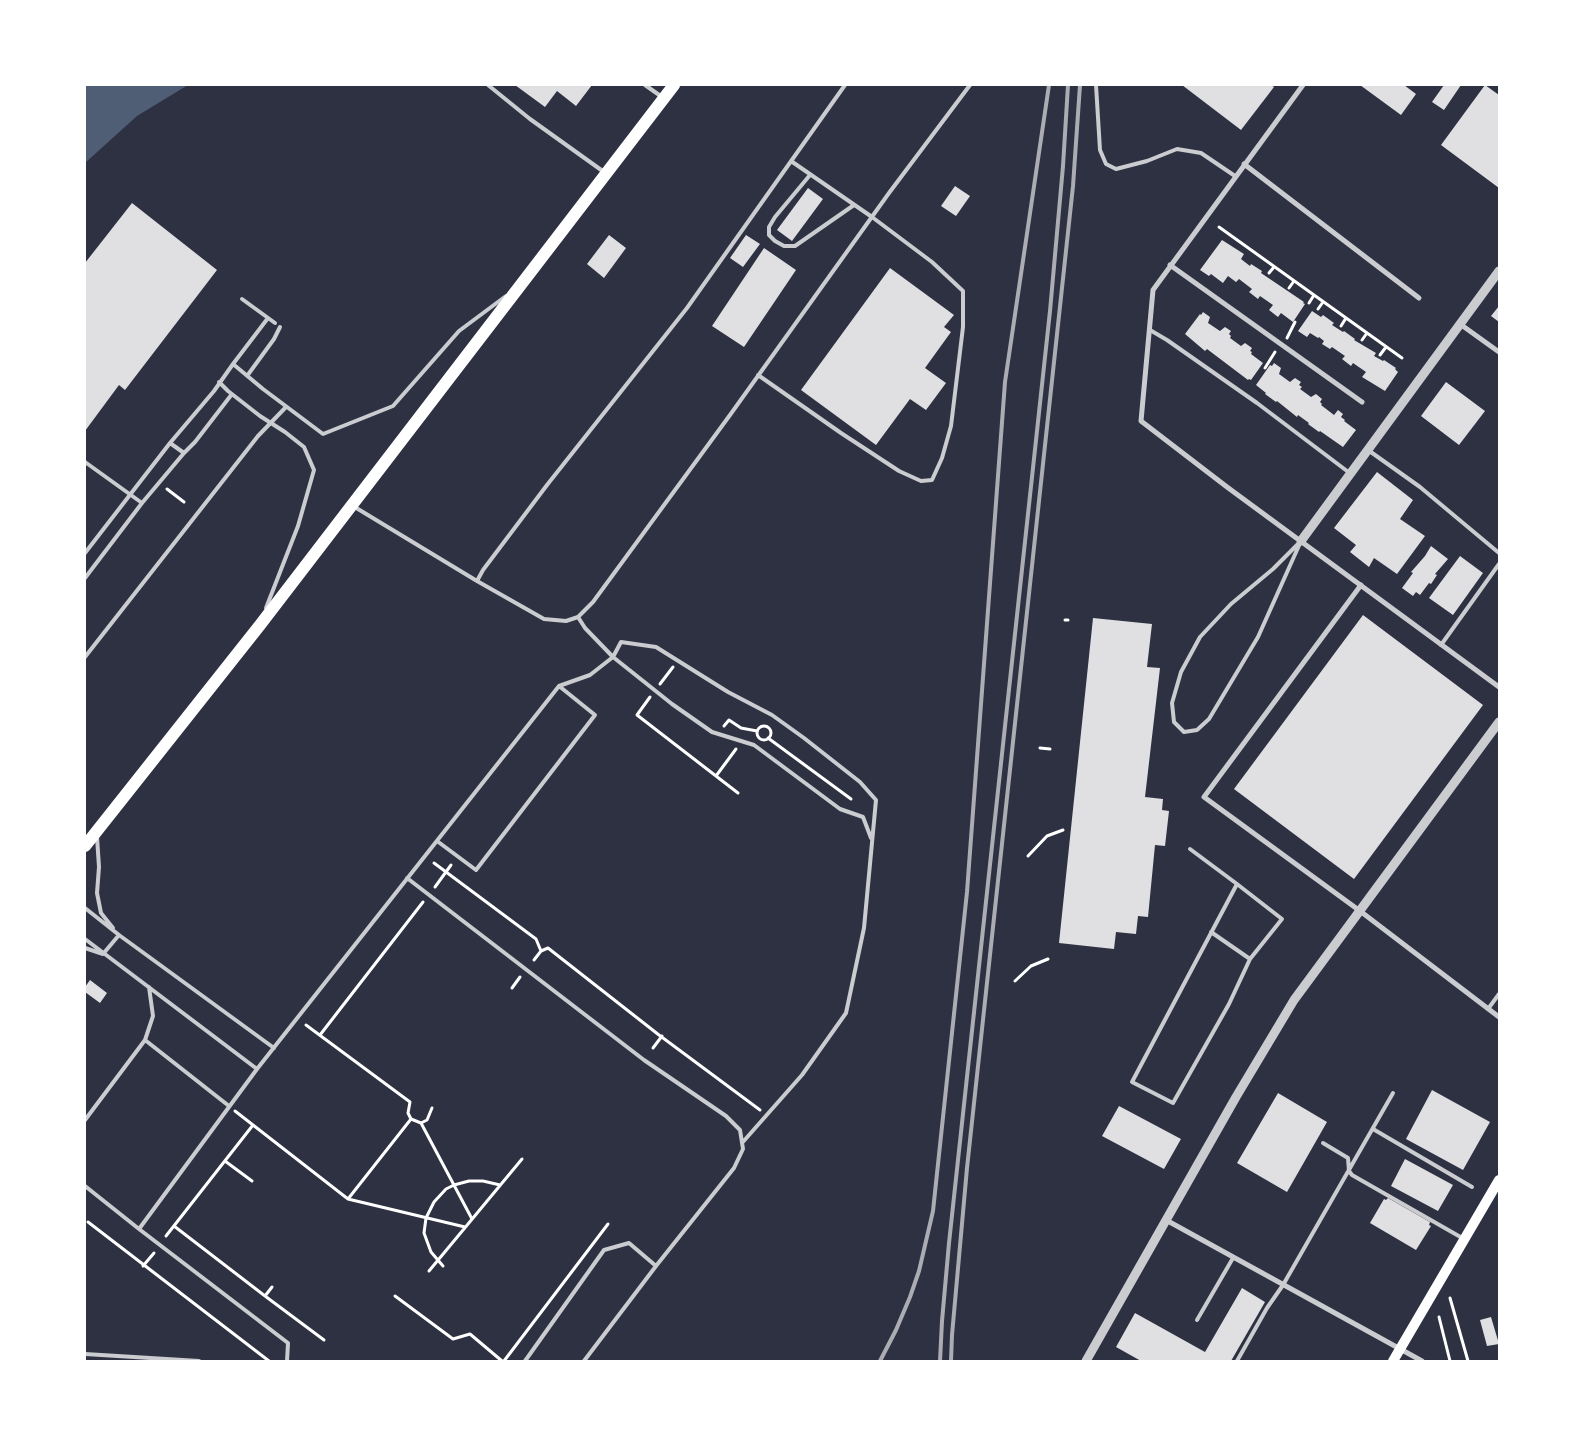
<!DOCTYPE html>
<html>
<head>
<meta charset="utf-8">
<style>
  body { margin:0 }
  #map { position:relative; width:1584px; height:1446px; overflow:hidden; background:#2d3142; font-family:"Roboto Condensed",sans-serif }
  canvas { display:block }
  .frame { position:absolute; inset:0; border:86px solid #fff; pointer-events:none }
</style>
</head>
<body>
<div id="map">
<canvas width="1584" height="1446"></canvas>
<div class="frame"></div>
</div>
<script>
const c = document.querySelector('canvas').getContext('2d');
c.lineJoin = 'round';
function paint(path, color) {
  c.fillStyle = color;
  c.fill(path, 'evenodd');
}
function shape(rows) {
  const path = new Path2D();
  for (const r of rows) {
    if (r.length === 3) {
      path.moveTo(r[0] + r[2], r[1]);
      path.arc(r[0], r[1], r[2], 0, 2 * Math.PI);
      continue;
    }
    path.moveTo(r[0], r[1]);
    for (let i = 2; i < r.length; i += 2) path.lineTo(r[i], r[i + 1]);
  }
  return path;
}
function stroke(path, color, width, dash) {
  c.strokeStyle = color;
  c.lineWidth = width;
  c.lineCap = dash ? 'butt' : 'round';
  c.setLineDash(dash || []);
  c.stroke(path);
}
const water = shape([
  [85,85,188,85,137,116,85,163]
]);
const building = shape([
  [515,85,592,85,576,106,557,91,545,107],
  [1182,85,1271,85,1274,87,1241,130],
  [1360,85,1404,85,1416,94,1401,115],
  [1444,85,1461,85,1444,110,1432,102],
  [1485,85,1499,95,1499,188,1441,145],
  [955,186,970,196,956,216,941,206],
  [808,188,823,199,792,241,777,230],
  [132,203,217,270,125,390,119,385,85,431,85,263],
  [609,235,626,248,604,278,587,264],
  [746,235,760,244,743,267,730,258],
  [1222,240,1244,254,1241,259,1250,266,1251,264,1262,271,1261,273,1304,302,1303,303,1305,304,1293,322,1281,313,1278,317,1269,310,1273,305,1260,296,1258,299,1249,292,1252,289,1239,279,1236,282,1228,276,1223,283,1211,274,1209,276,1200,270],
  [764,248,796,270,744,347,712,326],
  [890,268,954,315,944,327,951,332,925,368,946,383,926,410,910,399,876,445,801,390],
  [1499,306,1499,322,1491,316],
  [1312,311,1321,317,1323,315,1334,323,1332,325,1343,332,1344,331,1355,339,1354,340,1376,353,1374,356,1383,361,1384,360,1396,368,1395,369,1398,372,1385,391,1362,377,1366,372,1353,363,1351,366,1342,359,1345,356,1332,347,1330,349,1322,344,1324,341,1319,337,1318,338,1310,333,1307,337,1298,331],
  [1203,312,1210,317,1208,323,1220,331,1225,327,1231,331,1229,334,1231,336,1230,338,1241,346,1245,343,1252,348,1250,351,1252,352,1251,354,1263,363,1251,380,1249,379,1248,380,1207,349,1205,351,1185,334,1200,314,1201,315],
  [1274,363,1281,368,1279,374,1290,382,1295,378,1301,382,1299,385,1302,387,1300,389,1311,397,1316,394,1322,399,1320,402,1322,404,1321,405,1334,415,1338,410,1343,414,1341,417,1345,420,1344,421,1356,430,1343,447,1320,431,1319,432,1308,424,1309,423,1298,415,1297,417,1277,401,1276,402,1265,394,1266,393,1256,385,1270,365,1272,366],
  [1446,382,1485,411,1459,445,1421,416],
  [1377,472,1413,500,1400,519,1425,536,1397,574,1374,558,1369,567,1350,552,1356,545,1334,528],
  [1431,546,1448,559,1435,574,1437,575,1431,584,1429,583,1420,595,1416,592,1413,596,1402,588,1413,573,1411,572,1425,556],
  [1460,556,1483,573,1453,615,1429,598],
  [1363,615,1483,705,1354,879,1234,789],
  [1093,618,1152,624,1147,667,1160,668,1145,797,1163,799,1162,810,1169,811,1165,846,1155,845,1148,917,1138,916,1136,934,1116,932,1114,949,1059,943],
  [90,980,107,993,100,1003,85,992,85,987],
  [1432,1090,1490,1122,1463,1170,1406,1139],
  [1278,1093,1327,1122,1287,1192,1237,1163],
  [1119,1106,1181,1139,1164,1169,1102,1136],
  [1405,1159,1453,1185,1438,1211,1391,1186],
  [1388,1198,1430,1222,1429,1225,1431,1226,1416,1250,1370,1223,1384,1199,1386,1200],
  [1242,1288,1265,1302,1231,1361,1141,1361,1116,1347,1135,1313,1205,1352],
  [1491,1317,1499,1344,1487,1346,1480,1320]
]);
const path = shape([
  [1219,227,1402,358],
  [1269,273,1274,267],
  [1289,288,1294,281],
  [1309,303,1314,295],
  [1318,309,1323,302],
  [1341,326,1346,318],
  [1287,338,1295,322],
  [1362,340,1367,333],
  [1380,355,1386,347],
  [1265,368,1275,352],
  [167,489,184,502],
  [1065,620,1068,620],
  [660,684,673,667],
  [650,697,637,715,738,793],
  [724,726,729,720,741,728,757,731],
  [764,733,7],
  [768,738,851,799],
  [1040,748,1050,749],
  [716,776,736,749],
  [1028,856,1047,836,1063,830],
  [434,863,536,939,541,951,548,948,659,1035,760,1110],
  [435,887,451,865],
  [534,960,541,951],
  [1015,981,1031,966,1048,959],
  [512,988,520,977],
  [306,1025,410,1102,408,1113,411,1119,421,1123,427,1120,432,1108],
  [320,1035,423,902],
  [653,1048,662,1036],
  [235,1111,348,1199,465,1227],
  [421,1123,472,1219],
  [225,1161,252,1181],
  [348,1199,411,1119],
  [88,1222,269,1361],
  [174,1226,265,1296,272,1287],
  [166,1236,253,1125],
  [143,1266,154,1253],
  [443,1266,431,1252,424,1233,426,1218,434,1202,446,1189,454,1185,469,1181,483,1181,500,1185],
  [429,1271,522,1159],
  [265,1296,324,1340],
  [395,1296,453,1339,470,1334,502,1361],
  [1450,1298,1468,1361],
  [1439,1317,1450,1361],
  [504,1361,608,1224]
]);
const service = shape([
  [488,85,530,119,604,172],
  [645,85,662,97],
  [1096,85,1100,150,1106,164,1116,169,1147,161,1177,149,1201,153,1235,176],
  [810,175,775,217,769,227,769,235,775,241,784,246,795,246,854,205],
  [242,299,275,323],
  [1150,330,1167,340,1257,403,1351,474],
  [233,364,263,389,323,434,393,406,459,331,506,296],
  [758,375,841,433,899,471,921,481,932,480,942,458,951,426,963,327,963,291,932,262,872,217,791,161],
  [247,376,274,339,280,327],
  [219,382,228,391,260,416,285,432,304,447,314,470,298,526,266,608],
  [170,443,184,453],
  [1368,450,1420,487,1499,553],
  [85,462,142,503],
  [353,506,477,581,544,619,566,621,578,617,593,602,730,415,889,193,970,85],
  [1301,541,1258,637,1209,719,1197,730,1184,732,1174,722,1172,703,1181,672,1200,637,1231,604,1273,569,1301,541],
  [85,553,170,443,214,391,233,364,268,318],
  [85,578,142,503,184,453,195,442,232,394],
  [477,581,483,570,547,485,687,308,845,85],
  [578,617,585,628,613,657,672,704,712,732,754,745,840,809,863,817,871,838],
  [1441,645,1499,564],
  [85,657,258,436,286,407],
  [97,837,99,867,97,893,101,913,113,928],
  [437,841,476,870,595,715,559,686],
  [1190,849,1237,884,1282,919,1250,959,1229,1004,1173,1103,1132,1082,1237,884],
  [407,878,644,1060,726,1116,740,1130,743,1149,734,1168,656,1266,584,1361],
  [85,908,119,935,274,1048],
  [1211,932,1250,959],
  [85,939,257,1069],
  [85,948,103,954,119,935],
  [1488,1009,1499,994],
  [145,1040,229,1106],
  [85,1120,145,1040,153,1016,149,987],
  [1373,1129,1472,1187],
  [1323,1143,1348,1158,1349,1171,1352,1175,1464,1239],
  [85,1186,139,1229],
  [1197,1320,1233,1258],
  [85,1354,199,1361],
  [287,1361,288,1343,139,1229,257,1069,559,686,590,675,613,657,621,642,656,647,728,692,772,715,804,738,860,782,876,800,864,928,846,1013,802,1075,742,1143],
  [525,1361,604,1250,629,1243,656,1266],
  [1237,1361,1267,1308,1283,1285,1393,1093]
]);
const minor = shape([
  [1303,85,1153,290,1141,421,1227,487,1499,687],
  [1244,164,1419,298],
  [1170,265,1362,402],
  [1460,324,1499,352],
  [1361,585,1204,797,1360,911,1499,1017],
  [1166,1220,1422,1361]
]);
const tertiary = shape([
  [1301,541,1499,271],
  [1086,1361,1236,1097,1294,1000,1499,722]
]);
const secondary = shape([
  [1393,1361,1499,1180]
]);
const primary = shape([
  [85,846,260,625,674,85]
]);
const rail = shape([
  [880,1361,896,1330,910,1297,919,1271,933,1211,967,892,1005,382,1049,85],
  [940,1361,942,1321,949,1243,1050,311,1063,166,1068,85],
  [951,1361,952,1335,967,1168,1073,186,1080,85]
]);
paint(water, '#4f5d75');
paint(building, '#e0e0e3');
stroke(path, '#fff', 3);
stroke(service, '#caccd0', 4);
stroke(minor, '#caccd0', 5);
stroke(tertiary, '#caccd0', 9);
stroke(secondary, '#fff', 10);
stroke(primary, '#fff', 12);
stroke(rail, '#abadb3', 4);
</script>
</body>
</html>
